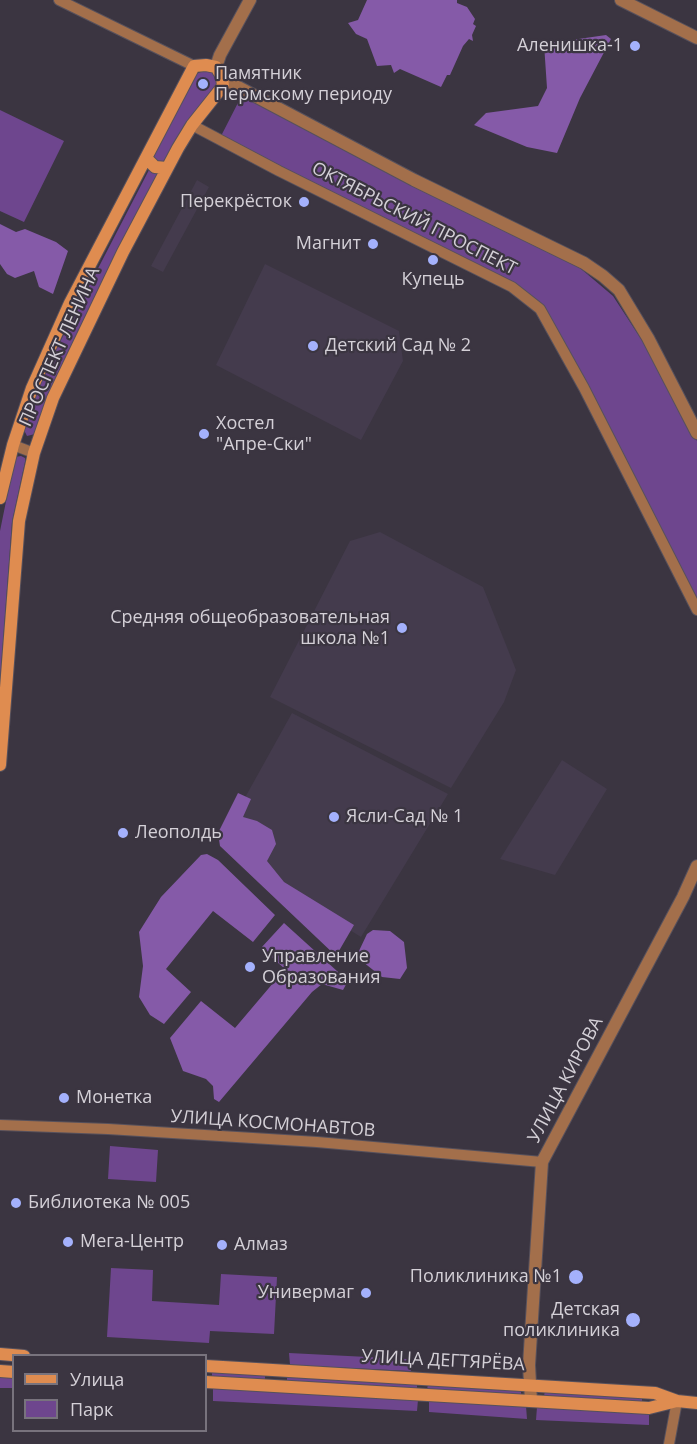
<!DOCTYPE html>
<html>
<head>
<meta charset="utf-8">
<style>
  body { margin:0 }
  #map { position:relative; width:697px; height:1444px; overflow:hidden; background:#3b3541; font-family:"Open Sans",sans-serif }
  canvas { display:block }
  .legend { position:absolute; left:12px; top:1354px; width:195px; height:78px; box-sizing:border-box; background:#3b3541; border:2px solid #78737d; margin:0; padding:8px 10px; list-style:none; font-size:18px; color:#d4d0d7 }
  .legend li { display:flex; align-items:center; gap:12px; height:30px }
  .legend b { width:30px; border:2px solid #78737d }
</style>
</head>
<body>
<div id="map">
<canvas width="697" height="1444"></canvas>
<ul class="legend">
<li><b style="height:8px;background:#df8c50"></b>Улица</li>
<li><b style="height:16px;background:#6e468e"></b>Парк</li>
</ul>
</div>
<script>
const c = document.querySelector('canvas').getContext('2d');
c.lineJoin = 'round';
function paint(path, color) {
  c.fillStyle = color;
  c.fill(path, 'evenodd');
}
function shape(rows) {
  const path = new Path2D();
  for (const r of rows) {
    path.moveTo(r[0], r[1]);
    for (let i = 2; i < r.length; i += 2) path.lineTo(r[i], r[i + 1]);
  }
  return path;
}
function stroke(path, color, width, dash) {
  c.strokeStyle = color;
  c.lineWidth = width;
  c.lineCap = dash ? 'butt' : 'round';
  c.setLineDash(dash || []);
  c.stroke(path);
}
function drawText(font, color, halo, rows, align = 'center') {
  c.font = font + ' "Open Sans",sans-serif';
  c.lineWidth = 4.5;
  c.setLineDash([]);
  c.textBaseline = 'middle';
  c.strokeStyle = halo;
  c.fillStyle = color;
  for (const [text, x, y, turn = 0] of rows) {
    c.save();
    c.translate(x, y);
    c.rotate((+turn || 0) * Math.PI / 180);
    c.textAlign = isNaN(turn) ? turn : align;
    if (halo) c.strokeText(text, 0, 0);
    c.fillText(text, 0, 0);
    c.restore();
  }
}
const built = shape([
  [197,180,209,187,163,272,151,266],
  [265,264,399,331,403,361,361,440,216,365],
  [380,532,483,587,516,670,504,702,451,788,270,697,350,541],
  [292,713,448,794,361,937,265,877,222,839],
  [562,760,607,789,555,875,500,859]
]);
const green = shape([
  [203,71,213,73,218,82,215,89,192,117,163,162,157,164,153,156,196,74],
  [242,95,580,268,613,296,660,368,697,441,697,603,541,306,220,138],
  [0,110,64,141,24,222,0,211],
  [150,168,161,174,57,375,35,434,27,436,23,428,46,369],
  [21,456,25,458,25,462,12,522,0,682,0,531,15,457],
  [110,1146,158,1150,156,1182,108,1179],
  [111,1268,153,1270,152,1301,219,1305,221,1274,277,1277,274,1334,210,1331,209,1343,107,1337],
  [289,1353,407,1359,411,1371,290,1365],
  [212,1372,265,1375,265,1380,212,1378],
  [0,1376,13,1377,13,1388,0,1388],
  [287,1377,417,1384,417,1389,287,1382],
  [428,1384,521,1390,521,1395,427,1390],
  [213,1387,418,1400,417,1411,213,1401],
  [545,1391,642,1396,642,1402,544,1396],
  [429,1400,526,1406,527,1419,429,1412],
  [537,1407,649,1413,649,1425,536,1420]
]);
const forest = shape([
  [367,0,457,0,457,3,467,7,475,19,473,24,476,26,472,35,473,41,469,39,463,46,450,75,447,75,441,87,400,69,394,73,391,65,377,66,367,39,356,34,348,23,358,20],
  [606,35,611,39,580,98,557,153,527,147,474,125,486,113,538,106,547,88,544,44],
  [0,224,16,232,25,229,56,242,68,251,53,294,39,287,34,271,15,278,7,274,0,264],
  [238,793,251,799,243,817,257,821,272,830,276,844,267,861,284,882,354,925,336,956,220,846,218,833],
  [207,854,218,860,275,915,253,942,213,911,166,969,191,992,164,1024,150,1015,139,997,143,966,139,932,161,897,201,855],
  [284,923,348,981,343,990,322,984,312,992,219,1102,214,1099,213,1086,206,1079,183,1071,170,1038,201,1001,235,1028,285,969,261,948],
  [373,930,390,931,404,942,407,968,400,979,382,977,363,962,358,953,367,934]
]);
const minor = shape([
  [59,0,194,66],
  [192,125,279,171,512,287,540,309,584,388,697,610],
  [13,445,34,453],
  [0,1125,108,1129,317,1142,542,1162],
  [669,1444,677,1401]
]);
const tertiary = shape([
  [621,0,697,38],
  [216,67,220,55,250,0],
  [222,77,240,88,414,180,584,263,603,276,619,290,648,338,697,433],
  [531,1401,529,1365,542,1162,683,897,697,866]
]);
const secondary = shape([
  [146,158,155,167,167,168],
  [0,498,13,445,32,388,70,303,194,66,206,65,216,67,222,77,223,86,192,125,178,148,123,252,53,398,34,453,19,521,0,765],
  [0,1354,24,1356],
  [206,1366,655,1393,677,1401,697,1403],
  [0,1371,14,1372],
  [206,1382,649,1408,677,1401]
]);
const markers = [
  [635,46,6,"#a4b1fc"],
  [203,84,6,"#a4b1fc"],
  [304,202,6,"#a4b1fc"],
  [373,244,6,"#a4b1fc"],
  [433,260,6,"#a4b1fc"],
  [313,346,6,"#a4b1fc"],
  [204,434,6,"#a4b1fc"],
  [402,628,6,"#a4b1fc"],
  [334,817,6,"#a4b1fc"],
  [123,833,6,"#a4b1fc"],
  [250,967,6,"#a4b1fc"],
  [64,1098,6,"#a4b1fc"],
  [16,1203,6,"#a4b1fc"],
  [68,1242,6,"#a4b1fc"],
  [222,1245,6,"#a4b1fc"],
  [576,1277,8,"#a4b1fc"],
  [366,1293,6,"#a4b1fc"],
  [633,1320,8,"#a4b1fc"]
];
const poiNames = [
  ["Аленишка-1",623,46,"right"],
  ["Памятник",215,74],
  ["Пермскому периоду",215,95],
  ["Перекрёсток",292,202,"right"],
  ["Магнит",361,244,"right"],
  ["Купець",433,280,"center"],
  ["Детский Сад № 2",325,346],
  ["Хостел",216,424],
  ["\"Апре-Ски\"",216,445],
  ["Средняя общеобразовательная",390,618,"right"],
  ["школа №1",390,639,"right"],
  ["Ясли-Сад № 1",346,817],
  ["Леополдь",135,833],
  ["Управление",262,957],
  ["Образования",262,978],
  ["Монетка",76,1098],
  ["Библиотека № 005",28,1203],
  ["Мега-Центр",80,1242],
  ["Алмаз",234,1245],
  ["Поликлиника №1",562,1277,"right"],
  ["Универмаг",354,1293,"right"],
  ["Детская",620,1310,"right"],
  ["поликлиника",620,1331,"right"]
];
const streetNames = [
  ["ОКТЯБРЬСКИЙ ПРОСПЕКТ",414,219,27],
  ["ПРОСПЕКТ ЛЕНИНА",60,347,-66],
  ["УЛИЦА КИРОВА",566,1080,-62],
  ["УЛИЦА КОСМОНАВТОВ",273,1124,4],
  ["УЛИЦА ДЕГТЯРЁВА",443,1361,3]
];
paint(built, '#443b4d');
paint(green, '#6e468e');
paint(forest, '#855aa8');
stroke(minor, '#57515c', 12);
stroke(tertiary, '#57515c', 14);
stroke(secondary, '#57515c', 14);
stroke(minor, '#a36f4b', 10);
stroke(tertiary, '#a36f4b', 12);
stroke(secondary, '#df8c50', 12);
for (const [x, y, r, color] of markers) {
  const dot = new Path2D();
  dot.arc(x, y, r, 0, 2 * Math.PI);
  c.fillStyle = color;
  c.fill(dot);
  stroke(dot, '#3b3541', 2);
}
drawText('18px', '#d4d0d7', '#3b3541', poiNames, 'left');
drawText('18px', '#d4d0d7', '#3b3541', streetNames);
</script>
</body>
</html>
